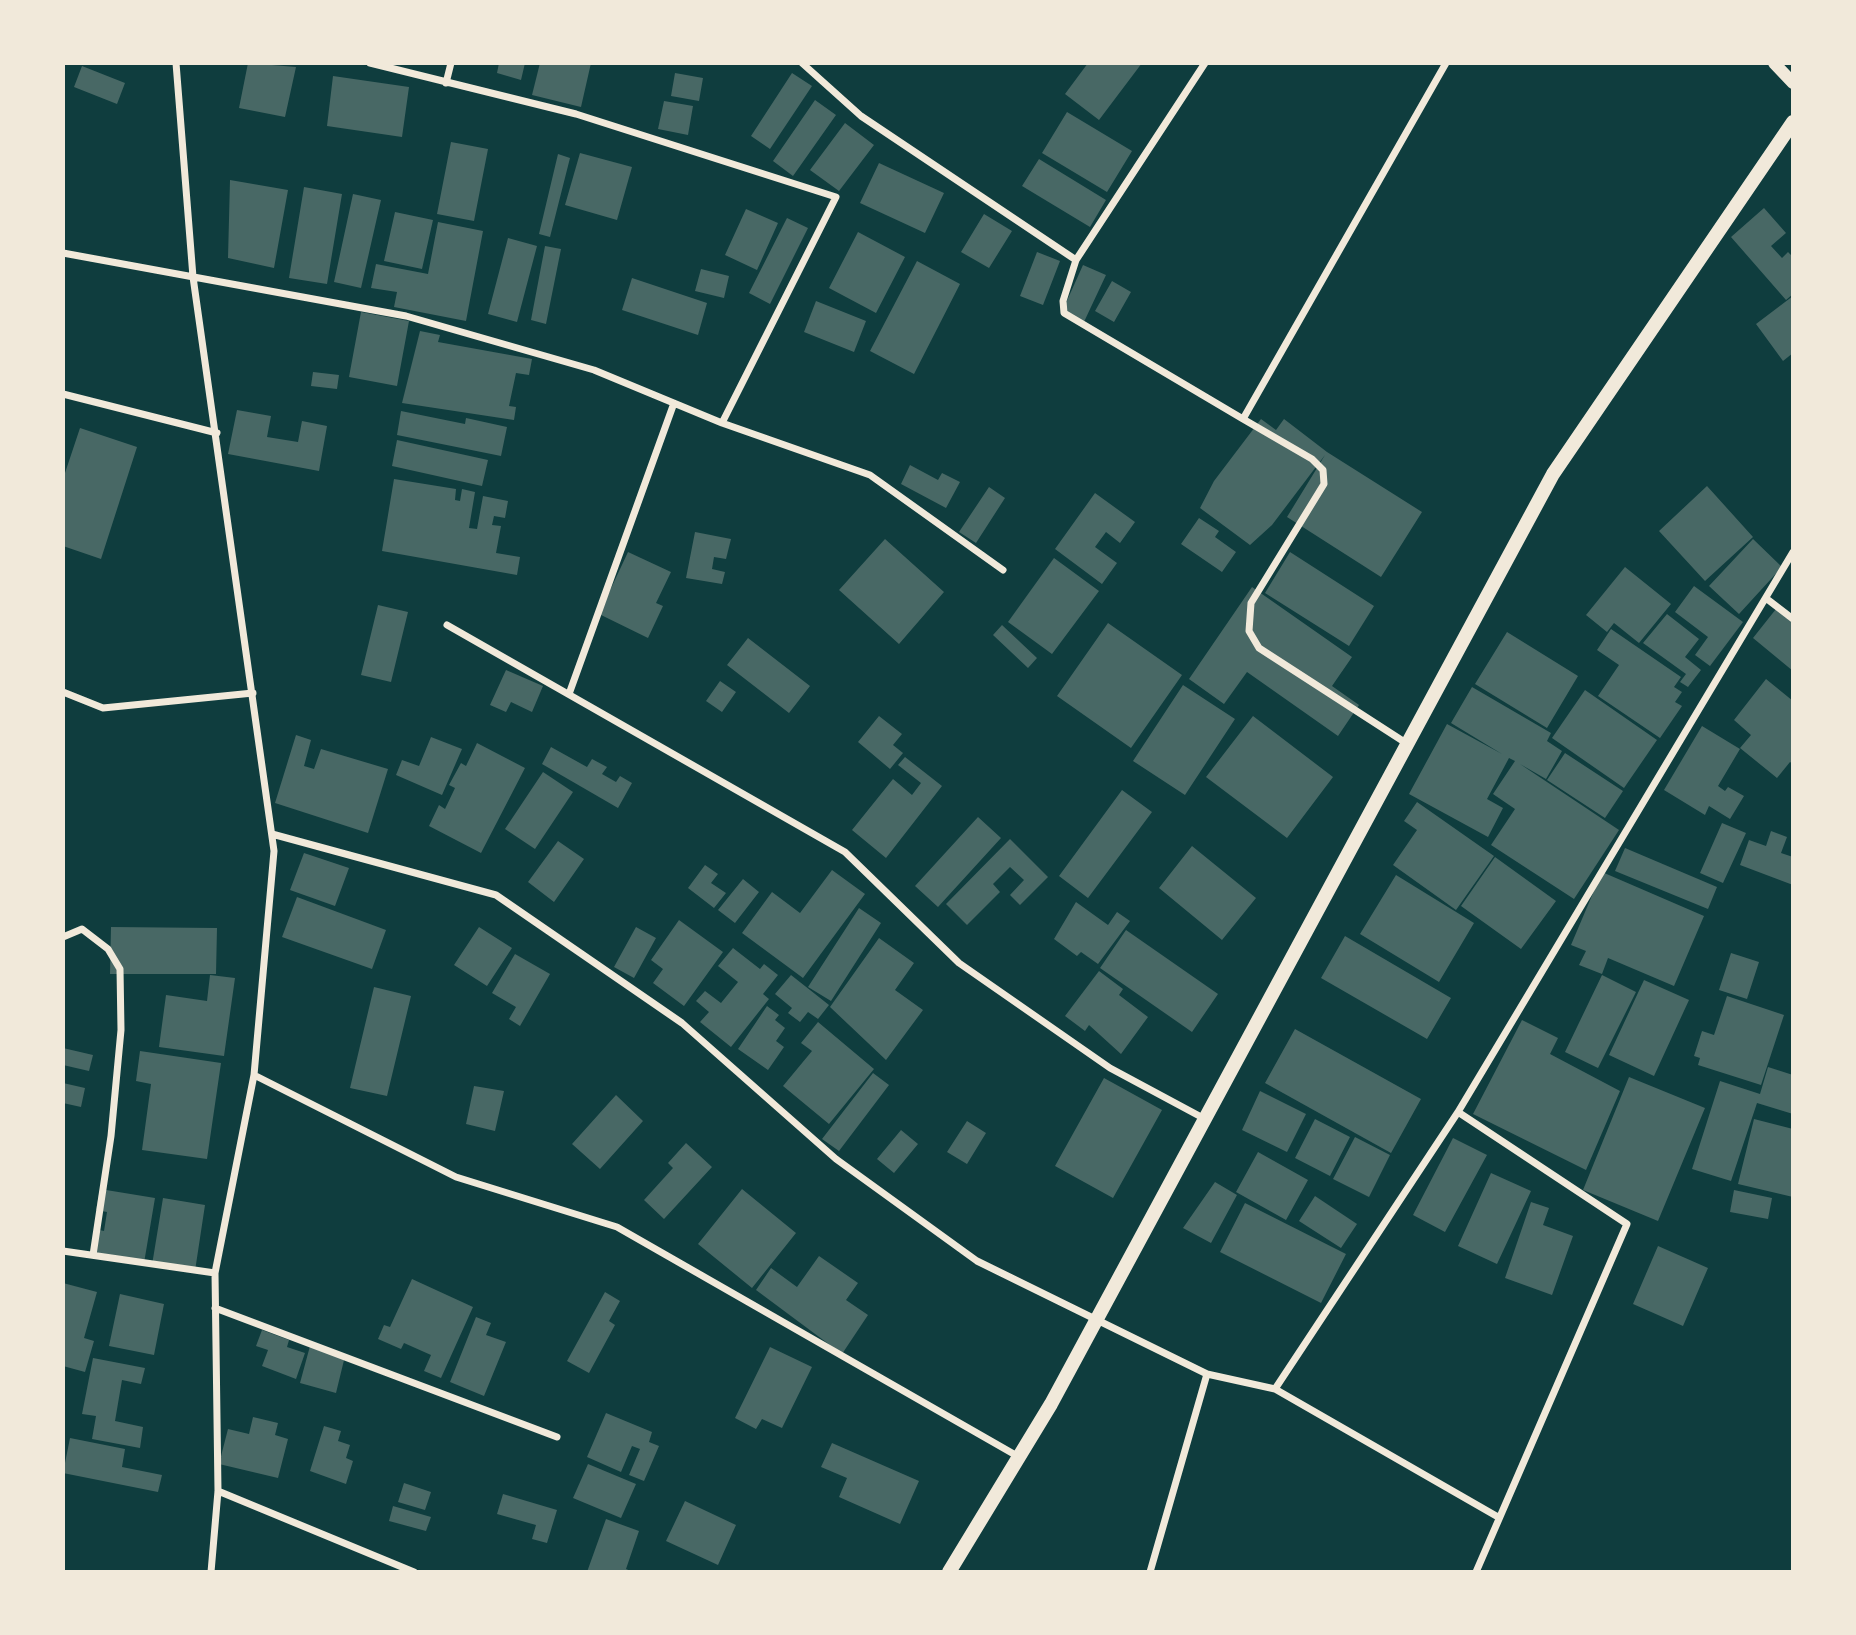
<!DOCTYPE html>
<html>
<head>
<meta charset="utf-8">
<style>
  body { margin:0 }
  #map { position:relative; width:1856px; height:1635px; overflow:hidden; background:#0f3d3e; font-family:Roboto,sans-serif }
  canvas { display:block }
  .frame { position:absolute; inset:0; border:65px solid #f1e9da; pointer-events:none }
</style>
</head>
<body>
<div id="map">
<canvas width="1856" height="1635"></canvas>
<div class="frame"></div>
</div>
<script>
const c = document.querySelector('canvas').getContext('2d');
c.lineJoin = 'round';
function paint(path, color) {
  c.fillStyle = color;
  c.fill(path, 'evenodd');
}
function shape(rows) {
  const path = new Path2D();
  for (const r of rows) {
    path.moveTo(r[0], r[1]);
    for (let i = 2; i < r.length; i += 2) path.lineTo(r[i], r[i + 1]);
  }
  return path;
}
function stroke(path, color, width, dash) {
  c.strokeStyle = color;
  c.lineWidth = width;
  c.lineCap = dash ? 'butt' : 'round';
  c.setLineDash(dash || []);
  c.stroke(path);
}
const building = shape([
  [248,63,296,67,285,117,239,108],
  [499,63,525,63,521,80,497,73],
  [540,63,591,63,581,107,532,95],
  [1088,63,1142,63,1099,120,1065,94],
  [82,66,125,83,117,104,74,87],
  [675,73,703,78,699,101,671,96],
  [792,73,812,86,770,149,751,136],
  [333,76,409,87,402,137,327,126],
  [815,100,836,115,793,176,773,161],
  [664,101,693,106,688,135,658,129],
  [1067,112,1132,151,1107,192,1042,153],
  [845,123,874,145,839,191,810,170],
  [451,142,488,149,474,221,437,214],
  [580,153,632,167,617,220,565,205],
  [558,154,570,158,550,237,539,234],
  [1039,159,1106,200,1090,227,1022,186],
  [879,163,944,193,925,233,860,203],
  [230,180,288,190,274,268,228,258],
  [304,187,342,194,327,284,289,278],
  [353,194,381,200,361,288,334,282],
  [1764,208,1786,233,1771,246,1782,258,1788,252,1793,257,1793,294,1786,300,1731,237],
  [746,209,778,223,757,270,725,255],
  [395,212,433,220,422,269,384,261],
  [984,214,1012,231,989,268,961,252],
  [787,218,808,228,770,304,749,293],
  [438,222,483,231,466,321,394,307,397,292,371,288,376,264,428,274],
  [858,232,905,257,876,313,829,288],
  [508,238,537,246,517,322,488,314],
  [545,246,561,249,546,324,531,320],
  [1037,252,1060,261,1043,305,1020,296],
  [917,261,960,284,914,374,870,351],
  [1083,265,1106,275,1083,324,1061,314],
  [701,269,729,276,724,298,695,291],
  [632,278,707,303,698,335,622,310],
  [1112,281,1131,292,1114,322,1095,311],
  [1793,296,1793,353,1783,361,1756,324],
  [816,301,866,321,854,352,804,332],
  [361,312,409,321,397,386,349,377],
  [420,331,440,335,438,342,532,359,529,375,516,373,509,406,516,407,514,420,402,403],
  [313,372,339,375,337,389,311,386],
  [237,410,271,416,267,437,298,442,302,421,327,426,319,471,228,454],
  [401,411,465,424,466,418,507,427,501,456,397,435],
  [1261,419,1276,430,1284,419,1327,452,1422,512,1381,577,1287,517,1325,455,1272,525,1250,545,1200,508,1214,481],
  [80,428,137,447,101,559,63,546,63,479],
  [397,440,488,460,482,486,392,466],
  [910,465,938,480,942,473,960,482,946,508,901,484],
  [394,479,456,489,455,500,460,501,462,489,475,492,469,528,477,529,483,496,508,501,505,518,494,516,492,525,501,526,496,553,520,557,517,575,382,551],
  [1707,486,1753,537,1705,581,1659,531],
  [989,487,1005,498,976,543,959,532],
  [1095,493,1135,522,1120,543,1106,532,1095,547,1117,563,1102,584,1055,549],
  [1199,518,1219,531,1215,537,1236,552,1222,572,1181,544],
  [695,532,731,539,726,559,714,557,712,569,725,572,722,584,686,578],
  [885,539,944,592,899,644,839,590],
  [1753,539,1782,567,1739,614,1709,586],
  [628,552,671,572,656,603,663,606,648,638,599,614],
  [1290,552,1374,606,1349,646,1265,593],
  [1054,558,1099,591,1052,654,1008,622],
  [1625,567,1671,604,1639,643,1614,623,1607,632,1586,615],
  [1694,586,1743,622,1710,666,1695,655,1708,637,1675,612],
  [1252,587,1352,657,1332,686,1359,705,1338,736,1247,672,1224,704,1189,679],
  [378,605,408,612,391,682,361,675],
  [1776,609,1793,623,1793,671,1753,638],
  [1667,614,1699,639,1685,657,1701,670,1688,687,1680,682,1686,674,1643,643],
  [1108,623,1182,675,1131,748,1057,696],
  [1002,625,1037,658,1028,668,993,635],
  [1611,629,1681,677,1674,687,1682,692,1675,702,1682,706,1660,738,1598,696,1619,665,1597,650],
  [1507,632,1578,676,1547,728,1475,684],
  [748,638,810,686,789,713,727,665],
  [506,670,543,686,532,712,511,702,506,712,490,705],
  [1766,679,1793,701,1793,764,1790,762,1777,778,1740,748,1751,735,1734,720],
  [720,681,736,692,722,712,706,701],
  [1183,685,1235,719,1185,795,1133,761],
  [1472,687,1551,733,1547,741,1562,751,1546,779,1520,764,1619,830,1574,899,1491,845,1515,809,1493,794,1515,761,1509,758,1487,799,1503,808,1488,837,1409,794,1447,724,1502,754,1451,723],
  [1585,690,1657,740,1624,788,1552,738],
  [879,716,902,734,893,745,903,753,890,769,858,742],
  [1253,716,1333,777,1287,838,1206,777],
  [1702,726,1740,749,1718,786,1725,791,1728,787,1744,796,1730,819,1709,806,1705,815,1664,790],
  [296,735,311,740,304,766,314,769,321,749,388,769,368,833,275,803],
  [431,737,462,749,442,795,396,775,402,760,419,766],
  [477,743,525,768,481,853,429,826,439,805,445,809,455,788,449,785,461,763,466,766],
  [551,747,587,767,592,759,607,767,602,774,616,782,620,776,632,783,618,808,542,764],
  [1565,753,1623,791,1605,818,1547,780],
  [905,757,942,786,886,858,852,830,893,779,912,795,921,783,898,765],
  [543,772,573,792,535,849,505,829],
  [1122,790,1152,812,1088,898,1059,876],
  [1417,802,1494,856,1456,910,1393,865,1417,830,1404,821],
  [978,817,1001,838,938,907,915,886],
  [1722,823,1746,833,1723,883,1700,873],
  [1771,831,1787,837,1781,853,1793,857,1793,885,1740,865,1749,840,1766,846],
  [1010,839,1048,877,1020,905,1010,895,1024,880,1010,867,993,884,1000,892,967,925,946,904],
  [558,841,584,859,554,902,528,882],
  [1192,846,1256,898,1222,940,1159,888],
  [1625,848,1717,887,1708,909,1615,871],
  [304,853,349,868,335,906,290,890],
  [1495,857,1556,901,1521,949,1461,906],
  [705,865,718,874,711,883,726,893,714,908,688,888],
  [832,870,865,894,803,978,742,933,772,892,800,913],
  [1602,872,1704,916,1674,986,1608,958,1602,974,1579,965,1586,951,1571,945],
  [1396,875,1474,923,1439,982,1360,934],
  [743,879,759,892,735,923,718,910],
  [297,897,386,930,372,969,282,937],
  [1076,902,1108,925,1117,912,1130,921,1098,964,1081,952,1077,956,1054,939],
  [859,908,881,923,831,1001,808,987],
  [679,920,723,952,684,1006,653,983,663,969,651,960],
  [111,927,217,928,216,974,110,974],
  [479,927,512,948,487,986,454,965],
  [636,927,656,938,634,978,614,967],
  [1126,930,1218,994,1192,1032,1100,968],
  [1345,936,1451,998,1427,1039,1321,978],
  [879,938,914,963,895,990,923,1010,886,1060,830,1007],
  [733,948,760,969,764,964,778,975,763,994,769,999,731,1047,700,1022,709,1012,696,1001,705,991,721,1003,738,982,718,966],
  [1731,953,1759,962,1747,999,1719,990],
  [515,954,550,974,520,1026,509,1019,516,1007,492,993],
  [1099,971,1123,989,1119,995,1148,1017,1121,1054,1089,1025,1085,1031,1065,1016],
  [210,975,235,978,224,1056,159,1047,166,995,207,1001],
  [791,975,829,1005,818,1019,808,1012,800,1022,788,1013,792,1008,775,994],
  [1602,975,1636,992,1598,1068,1565,1052],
  [1644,980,1689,1000,1654,1076,1609,1055],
  [374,987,411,996,387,1096,350,1088],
  [1727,996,1784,1015,1761,1085,1698,1065,1700,1058,1694,1056,1702,1031,1714,1035],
  [767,1006,779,1015,775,1020,785,1028,776,1041,784,1047,768,1070,738,1049],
  [1522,1020,1558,1038,1550,1054,1620,1091,1586,1170,1473,1114],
  [818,1022,874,1069,829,1124,783,1086,812,1051,801,1043],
  [1295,1029,1421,1099,1391,1153,1265,1083],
  [63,1048,93,1055,89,1071,63,1065],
  [140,1051,221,1063,207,1159,142,1150,151,1084,136,1081],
  [1768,1067,1793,1075,1793,1114,1757,1103,1731,1181,1692,1169,1720,1081,1760,1094],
  [873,1073,889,1085,839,1151,822,1139],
  [1629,1077,1705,1108,1658,1221,1583,1190],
  [1104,1078,1162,1110,1113,1198,1055,1166],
  [63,1083,85,1088,81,1107,63,1103],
  [474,1086,504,1091,495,1131,466,1124],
  [1260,1091,1306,1114,1287,1152,1242,1130],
  [616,1095,643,1121,600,1169,572,1144],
  [1315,1119,1350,1137,1330,1176,1295,1158],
  [1754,1119,1793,1129,1793,1197,1738,1184],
  [967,1121,986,1133,967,1164,947,1152],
  [901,1130,918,1144,894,1173,877,1159],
  [1355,1137,1390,1155,1369,1197,1333,1179],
  [1453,1138,1487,1155,1445,1232,1413,1215],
  [686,1143,712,1167,664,1219,644,1200,673,1168,668,1163],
  [1258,1152,1308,1180,1286,1220,1236,1192],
  [1491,1173,1531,1191,1497,1264,1458,1246],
  [1215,1182,1237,1195,1211,1243,1183,1228],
  [100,1189,155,1198,144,1263,95,1255,99,1230,104,1231,107,1212,96,1210],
  [742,1189,796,1233,752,1288,698,1244],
  [1734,1190,1772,1198,1768,1219,1730,1212],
  [1315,1196,1357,1224,1341,1248,1299,1221],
  [163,1198,205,1205,195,1271,152,1265],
  [1531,1202,1549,1208,1543,1225,1573,1236,1552,1295,1505,1278],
  [1245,1203,1346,1254,1321,1303,1220,1252],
  [1658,1246,1708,1268,1683,1326,1633,1304],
  [819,1256,858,1283,846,1300,868,1315,842,1354,756,1290,771,1268,797,1287],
  [412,1279,473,1307,441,1378,424,1371,431,1355,404,1343,401,1349,378,1339,384,1325,390,1327],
  [63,1283,97,1292,84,1338,94,1341,85,1372,63,1366],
  [605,1292,620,1301,609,1321,615,1325,589,1373,567,1361],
  [120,1294,164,1304,154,1355,109,1346],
  [476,1317,491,1323,486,1335,506,1342,484,1396,450,1382],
  [262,1330,289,1340,287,1347,305,1353,296,1379,262,1366,268,1350,256,1346],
  [310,1346,345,1356,336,1393,300,1383],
  [770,1347,812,1367,782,1428,762,1419,756,1429,735,1418],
  [93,1358,145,1368,141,1384,122,1380,115,1421,143,1427,140,1448,92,1439,96,1416,82,1414],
  [606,1413,652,1432,649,1442,659,1446,644,1481,629,1475,640,1449,632,1446,621,1472,587,1457],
  [253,1417,278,1423,275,1435,288,1439,278,1478,219,1464,228,1429,249,1434],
  [324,1426,341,1431,338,1441,350,1445,346,1458,353,1461,346,1484,310,1471],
  [70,1438,125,1449,122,1467,162,1475,158,1492,63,1473],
  [832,1443,919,1481,900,1524,839,1497,847,1478,821,1467],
  [588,1464,636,1484,621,1518,573,1498],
  [404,1483,431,1492,425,1510,398,1502],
  [503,1494,557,1510,547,1543,532,1539,536,1525,497,1514],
  [685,1501,736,1525,718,1565,666,1541],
  [393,1506,431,1517,426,1531,389,1521],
  [606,1519,639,1531,626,1569,633,1572,587,1572]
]);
const minor = shape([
  [176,63,193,277,274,851,254,1075,215,1273,218,1491,211,1572],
  [370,63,576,114,836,197,722,423],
  [802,63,861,116,1076,260,1205,63],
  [446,83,451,63],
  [63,253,406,316,594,370,722,423,870,475,1003,570],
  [1076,260,1063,301,1064,313,1243,419,1446,63],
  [63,394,217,433],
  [1243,419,1312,459,1323,470,1324,484,1251,603,1249,631,1259,648,1406,743],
  [1767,599,1793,619],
  [447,625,845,852,959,963,1110,1068,1205,1119],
  [63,692,103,708,253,693],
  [569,694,674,403],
  [272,834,496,895,682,1023,836,1159,977,1261,1207,1374,1275,1389,1498,1517],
  [63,937,82,929,108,949,120,969,121,1030,111,1136,93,1255],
  [254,1075,456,1177,617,1227,1019,1457],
  [1458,1112,1627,1224,1476,1572],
  [63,1251,215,1273],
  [215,1308,557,1437],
  [1275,1389,1458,1112,1793,552],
  [218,1491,414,1572],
  [1150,1572,1207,1374]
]);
const tertiary = shape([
  [1774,63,1793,83]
]);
const secondary = shape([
  [949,1572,1051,1404,1553,474,1793,122]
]);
paint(building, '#486865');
stroke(minor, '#f1e9da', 7);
stroke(tertiary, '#f1e9da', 12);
stroke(secondary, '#f1e9da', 14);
</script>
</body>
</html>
